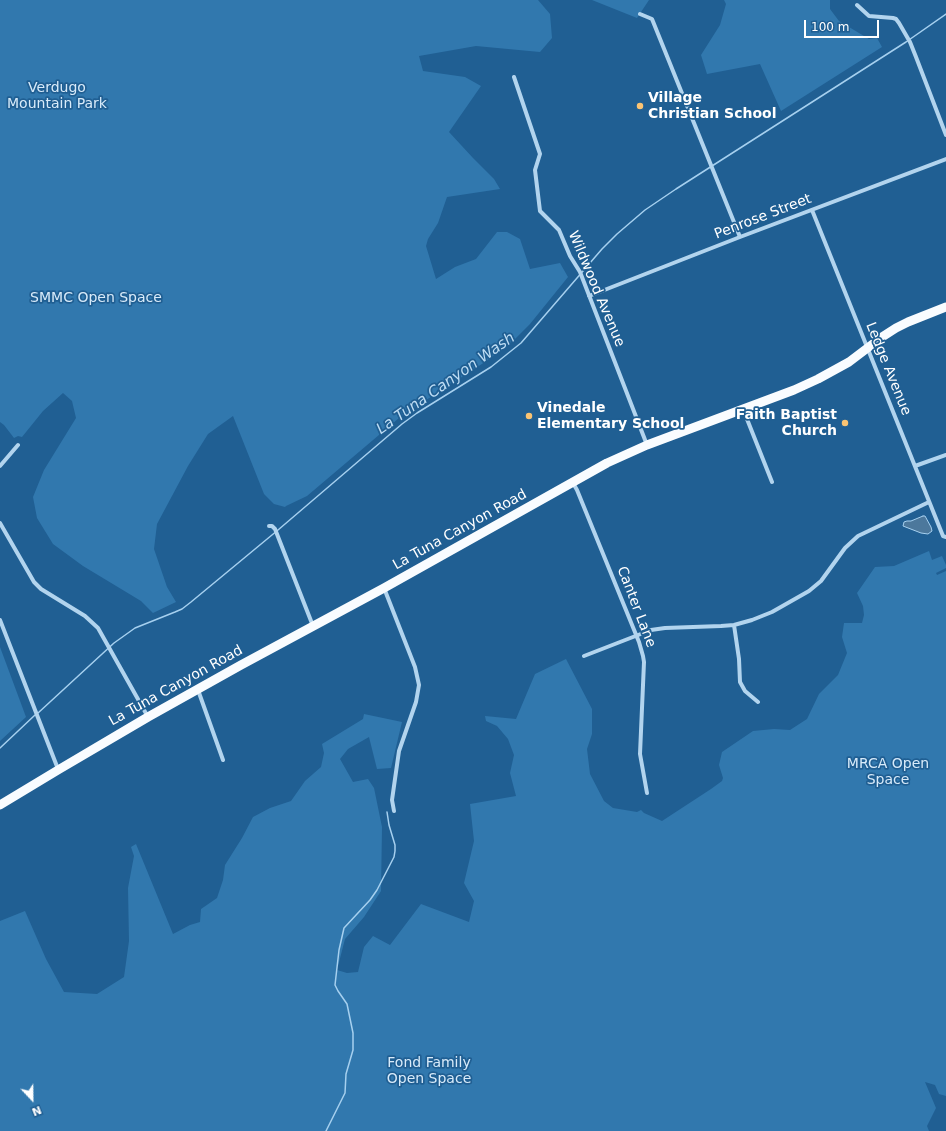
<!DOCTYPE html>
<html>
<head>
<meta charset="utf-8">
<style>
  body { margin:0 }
  #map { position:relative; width:946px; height:1131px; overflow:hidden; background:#205f93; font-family:"DejaVu Sans",sans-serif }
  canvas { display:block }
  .north { position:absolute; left:12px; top:1079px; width:40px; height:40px; -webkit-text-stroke:3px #205f93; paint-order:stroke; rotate:158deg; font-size:11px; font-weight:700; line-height:16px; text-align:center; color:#fff }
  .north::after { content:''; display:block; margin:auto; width:14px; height:18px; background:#fff; clip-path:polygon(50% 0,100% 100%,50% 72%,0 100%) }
  .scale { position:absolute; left:804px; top:20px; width:75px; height:18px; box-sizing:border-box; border:2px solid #fff; border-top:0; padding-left:5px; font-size:12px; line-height:14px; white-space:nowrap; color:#fff; -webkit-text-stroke:3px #205f93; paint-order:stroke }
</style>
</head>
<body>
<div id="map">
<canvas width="946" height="1131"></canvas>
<div class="north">N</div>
<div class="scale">100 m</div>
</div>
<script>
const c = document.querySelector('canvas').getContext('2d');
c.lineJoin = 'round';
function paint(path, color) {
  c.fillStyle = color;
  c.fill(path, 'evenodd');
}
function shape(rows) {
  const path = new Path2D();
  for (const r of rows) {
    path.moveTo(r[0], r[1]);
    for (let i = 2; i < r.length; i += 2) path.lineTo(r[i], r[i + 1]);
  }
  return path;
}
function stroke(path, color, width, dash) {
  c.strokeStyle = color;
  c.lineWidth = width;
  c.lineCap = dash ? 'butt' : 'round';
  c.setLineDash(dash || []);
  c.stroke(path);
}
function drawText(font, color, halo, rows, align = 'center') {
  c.font = font + ' "DejaVu Sans",sans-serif';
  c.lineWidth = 3.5;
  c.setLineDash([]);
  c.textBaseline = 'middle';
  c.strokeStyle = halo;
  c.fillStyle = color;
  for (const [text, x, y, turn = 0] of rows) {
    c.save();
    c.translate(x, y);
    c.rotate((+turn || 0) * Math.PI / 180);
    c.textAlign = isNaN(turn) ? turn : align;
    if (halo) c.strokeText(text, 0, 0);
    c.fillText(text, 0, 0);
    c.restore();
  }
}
const green = shape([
  [0,0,538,0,550,14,552,38,540,52,476,46,419,56,423,71,465,77,481,86,449,132,473,158,494,179,500,189,447,197,438,223,428,239,426,246,436,279,455,267,476,259,497,232,507,232,520,239,530,269,560,263,568,277,530,324,512,342,488,360,423,402,399,418,307,496,286,506,285,507,274,504,264,494,233,416,208,434,188,466,157,524,154,549,167,587,176,602,153,613,141,601,83,566,53,544,37,518,33,497,44,470,76,418,72,401,63,393,43,411,22,437,18,436,14,438,4,425,0,422],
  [592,0,649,0,637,18],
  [724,0,830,0,830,9,839,21,869,39,877,38,882,47,781,111,760,64,707,74,701,55,720,25,726,4],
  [929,551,932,560,942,556,946,565,946,568,936,573,937,575,946,571,946,1096,939,1094,935,1085,925,1082,936,1108,927,1126,929,1131,0,1131,0,921,25,911,46,959,64,992,97,994,124,977,129,941,128,888,134,856,131,847,136,844,173,934,190,925,200,922,201,909,217,898,223,880,225,865,242,838,253,817,270,808,291,801,305,781,321,767,324,753,322,744,363,719,364,714,402,722,391,768,377,769,369,737,348,749,340,759,353,782,368,779,374,788,382,827,381,891,364,917,345,939,337,970,347,973,358,972,364,947,373,936,390,945,421,904,469,922,474,901,464,883,474,841,470,804,516,796,510,773,514,755,508,739,497,726,486,721,485,716,516,719,535,674,566,659,592,709,592,734,587,749,590,774,604,801,613,808,637,812,641,810,644,813,662,821,711,789,722,781,723,778,719,765,722,752,753,731,774,729,790,730,807,719,819,694,838,675,847,653,842,637,844,623,862,623,864,615,863,606,857,593,875,567,894,566],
  [0,647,26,717,0,741]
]);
const water = shape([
  [923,516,925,516,931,527,932,531,928,534,921,533,903,526,904,522,907,521,911,521,923,516]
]);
const stream = shape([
  [38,713,114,643,135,628,175,612,182,609,191,602,278,530,402,424,417,413,491,367,521,343,602,249,617,234,645,210,676,189,906,42,946,14],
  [0,748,35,715],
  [326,1131,345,1093,346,1074,353,1050,353,1033,347,1004,338,991,335,985,339,950,344,928,370,900,377,890,394,857,395,851,395,845,389,825,387,812]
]);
const minor = shape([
  [857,5,869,16,893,18,896,19,899,23,910,42,916,57,946,135],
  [640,14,652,19,740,237],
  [514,77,540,154,535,170,540,211,559,230,570,256,580,272,647,445],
  [812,210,943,536,946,537],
  [589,296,740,237,946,159],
  [743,409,772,482],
  [0,466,18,445],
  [915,466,946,455],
  [573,483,577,490,639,642,643,656,644,662,640,754,647,793],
  [0,523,34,582,41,589,85,616,98,628,148,717],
  [269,526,272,526,275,529,313,626],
  [384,588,415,667,419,685,416,702,399,751,392,800,394,811],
  [0,620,58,769],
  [734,625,739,659,740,682,745,691,758,702],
  [584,656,651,630,665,628,721,626,734,625,752,620,772,612,809,591,821,581,845,548,858,536,929,502],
  [198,690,223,760]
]);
const primary = shape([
  [0,805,58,770,148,717,241,665,384,588,607,463,647,445,794,390,818,379,849,362,882,337,896,328,908,322,946,307]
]);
const markers = [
  [640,106,4,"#fbc473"],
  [529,416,4,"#fbc473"],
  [845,423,4,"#fbc473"]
];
const parkNames = [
  ["Verdugo",57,88],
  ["Mountain Park",57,104],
  ["SMMC Open Space",96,298],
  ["MRCA Open",888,764],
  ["Space",888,780],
  ["Fond Family",429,1063],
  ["Open Space",429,1079]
];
const poiNames = [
  ["Village",648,98],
  ["Christian School",648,114],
  ["Vinedale",537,408],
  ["Elementary School",537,424],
  ["Faith Baptist",837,415,"right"],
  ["Church",837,431,"right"]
];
const streetNames = [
  ["Penrose Street",763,217,-21],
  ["Wildwood Avenue",596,289,67],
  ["Ledge Avenue",888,369,68],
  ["La Tuna Canyon Road",460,530,-29],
  ["Canter Lane",636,607,69],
  ["La Tuna Canyon Road",176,686,-29]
];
const waterNames = [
  ["La Tuna Canyon Wash",446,384,-35]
];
paint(green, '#3178ae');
paint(water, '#4c789c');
stroke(water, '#a6d0ef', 1);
stroke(stream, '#a6d0ef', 1.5);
stroke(minor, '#b2d4ee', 4);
stroke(primary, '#f9fcff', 9);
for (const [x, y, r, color] of markers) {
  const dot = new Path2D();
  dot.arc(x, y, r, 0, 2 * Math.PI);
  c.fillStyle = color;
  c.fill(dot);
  stroke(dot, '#205f93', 1.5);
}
drawText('14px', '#d8ebfa', '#205f93', parkNames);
drawText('bold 14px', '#fff', '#205f93', poiNames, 'left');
drawText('14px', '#fff', '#205f93', streetNames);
drawText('italic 15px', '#beddf4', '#205f93', waterNames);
</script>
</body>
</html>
